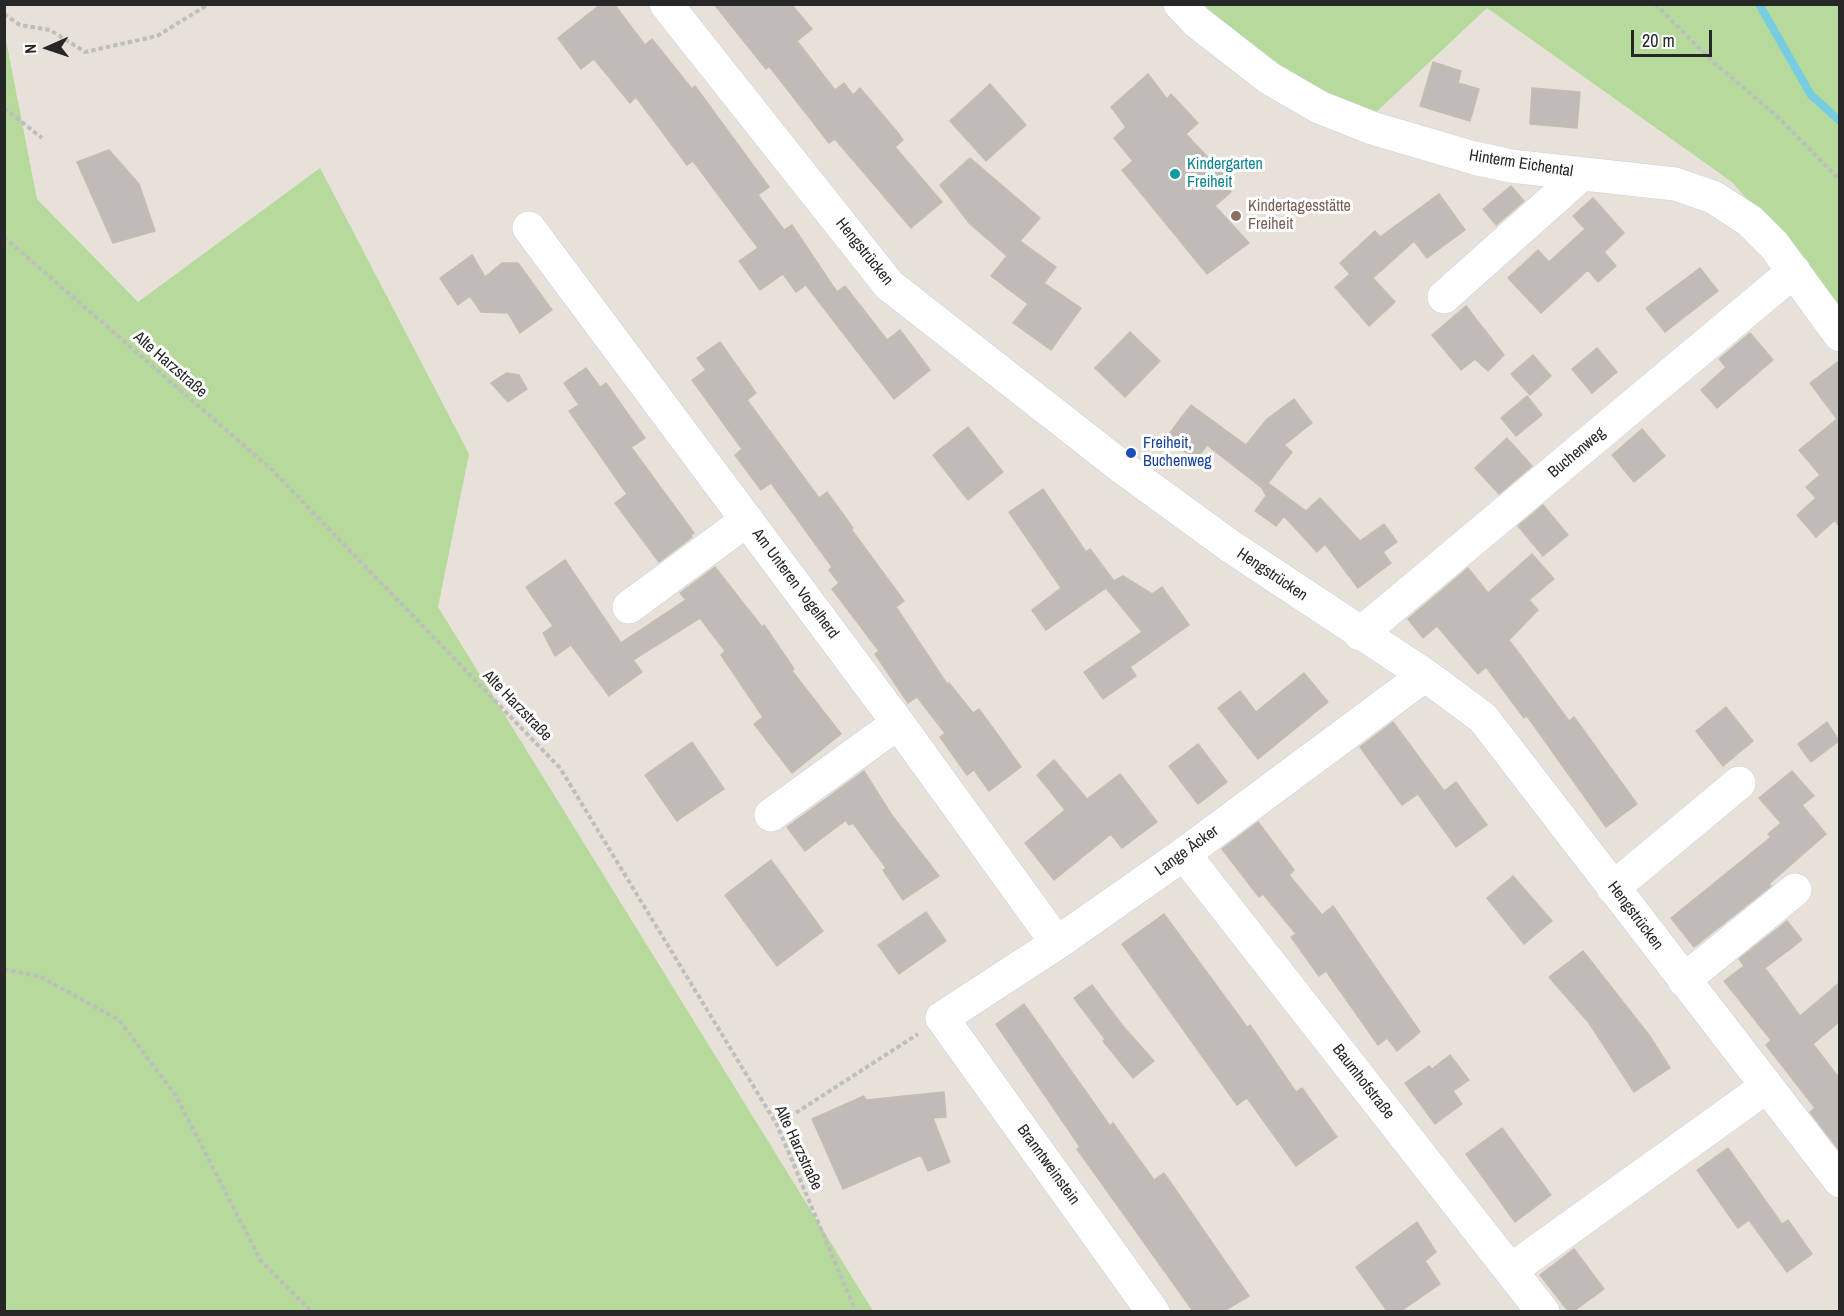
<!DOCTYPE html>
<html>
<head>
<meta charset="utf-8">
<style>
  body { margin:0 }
  #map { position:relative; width:1844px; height:1316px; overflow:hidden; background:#e8e1da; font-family:"Archivo Narrow",sans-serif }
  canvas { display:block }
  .frame { position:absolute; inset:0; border:6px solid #272727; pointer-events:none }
  .north { position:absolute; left:18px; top:18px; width:60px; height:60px; -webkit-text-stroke:4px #fff; paint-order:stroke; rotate:267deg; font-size:16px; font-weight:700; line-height:24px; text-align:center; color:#272727 }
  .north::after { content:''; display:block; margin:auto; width:21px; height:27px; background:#272727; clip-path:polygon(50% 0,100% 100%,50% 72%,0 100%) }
  .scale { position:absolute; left:1631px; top:30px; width:81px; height:27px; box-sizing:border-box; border:3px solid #272727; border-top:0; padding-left:8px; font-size:18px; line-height:21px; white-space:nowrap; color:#272727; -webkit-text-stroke:4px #fff; paint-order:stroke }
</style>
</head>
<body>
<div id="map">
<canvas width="1844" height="1316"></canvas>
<div class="frame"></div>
<div class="north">N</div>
<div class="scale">20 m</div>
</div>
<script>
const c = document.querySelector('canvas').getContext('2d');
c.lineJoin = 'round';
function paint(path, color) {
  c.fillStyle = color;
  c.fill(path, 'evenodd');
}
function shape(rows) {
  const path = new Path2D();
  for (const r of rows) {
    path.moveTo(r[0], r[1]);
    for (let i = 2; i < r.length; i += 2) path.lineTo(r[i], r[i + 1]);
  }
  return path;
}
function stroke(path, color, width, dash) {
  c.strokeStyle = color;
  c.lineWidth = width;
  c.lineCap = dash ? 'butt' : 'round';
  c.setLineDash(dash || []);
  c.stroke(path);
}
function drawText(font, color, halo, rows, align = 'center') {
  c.font = font + ' "Archivo Narrow",sans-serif';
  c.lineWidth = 6;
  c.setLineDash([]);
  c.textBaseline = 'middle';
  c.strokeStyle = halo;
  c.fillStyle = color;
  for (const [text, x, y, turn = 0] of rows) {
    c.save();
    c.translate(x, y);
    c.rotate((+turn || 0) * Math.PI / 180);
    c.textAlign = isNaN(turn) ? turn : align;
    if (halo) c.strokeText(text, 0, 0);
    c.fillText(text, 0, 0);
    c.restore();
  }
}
const green = shape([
  [1193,5,1839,5,1839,316,1799,259,1732,182,1487,8,1371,117,1294,83],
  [5,35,37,199,138,302,320,168,469,454,438,607,873,1311,5,1311]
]);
const stream = shape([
  [1759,4,1811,95,1840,121]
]);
const building = shape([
  [601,4,614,4,645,45,652,39,692,89,695,86,769,187,758,195,784,230,792,225,837,292,845,286,887,340,900,330,930,370,894,399,806,285,796,292,783,274,760,290,739,261,758,248,693,161,687,165,636,97,630,103,594,59,581,69,558,38,601,4],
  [714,4,791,4,812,29,797,41,835,90,844,83,853,95,860,88,898,133,903,140,895,147,942,202,911,228,835,139,829,143,769,66,766,69,714,4],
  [1433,62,1461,71,1458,83,1479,89,1470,121,1420,106,1433,62],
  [1148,74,1167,99,1171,94,1198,123,1186,134,1228,179,1231,192,1215,206,1249,243,1207,274,1122,170,1133,161,1114,138,1126,127,1111,107,1148,74],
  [990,84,1026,125,986,161,950,121,990,84],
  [1532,88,1580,92,1577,128,1530,124,1532,88],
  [109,150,139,184,155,231,113,243,77,162,109,150],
  [970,158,1040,218,1020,241,1056,267,1044,283,1081,308,1051,350,1013,323,1028,304,991,276,1007,256,970,224,940,185,970,158],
  [1511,186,1524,201,1496,225,1483,209,1511,186],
  [1439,194,1465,230,1427,258,1414,241,1373,278,1395,302,1369,326,1335,287,1350,274,1340,263,1375,231,1380,237,1439,194],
  [1593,198,1624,233,1604,252,1616,266,1598,282,1588,270,1541,313,1508,278,1538,250,1549,262,1585,229,1573,216,1593,198],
  [472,255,485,277,502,263,518,263,552,310,520,333,508,313,481,312,470,296,458,305,440,278,472,255],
  [1700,268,1718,291,1665,332,1646,308,1700,268],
  [1466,306,1504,355,1488,371,1475,359,1461,370,1432,335,1466,306],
  [1130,332,1160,361,1125,397,1095,368,1130,332],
  [1750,333,1773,360,1717,408,1701,390,1726,367,1719,359,1750,333],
  [720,342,756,393,747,400,819,498,827,492,853,528,851,529,904,601,896,607,947,684,949,683,973,713,979,709,1021,767,989,791,974,770,967,775,940,737,945,733,917,697,908,703,875,654,879,651,832,589,839,583,829,570,832,567,771,483,761,490,735,455,742,449,692,380,706,370,697,358,720,342],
  [1597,348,1617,372,1592,393,1572,369,1597,348],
  [1533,355,1551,376,1530,395,1511,374,1533,355],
  [1839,361,1839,526,1835,520,1816,537,1797,515,1816,498,1806,487,1820,475,1799,450,1837,419,1810,383,1839,361],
  [586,368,600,387,606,383,645,438,631,447,694,533,691,535,692,537,659,562,615,503,627,494,569,411,579,405,564,383,586,368],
  [507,373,519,375,527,389,508,402,491,383,507,373],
  [1527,396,1542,415,1516,436,1501,418,1527,396],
  [1294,399,1312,423,1284,445,1292,452,1268,483,1306,511,1320,498,1360,541,1384,524,1397,542,1383,552,1391,563,1358,588,1325,544,1317,552,1284,516,1276,526,1255,511,1266,496,1262,488,1207,445,1196,460,1166,438,1191,405,1246,445,1267,419,1294,399],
  [968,427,1003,472,968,500,933,455,968,427],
  [1642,429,1665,456,1634,482,1612,455,1642,429],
  [1507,438,1532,466,1499,494,1475,468,1507,438],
  [1043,489,1086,552,1090,549,1114,581,1123,576,1152,594,1162,587,1189,625,1130,667,1136,676,1103,699,1084,672,1142,632,1106,588,1046,630,1032,610,1061,588,1009,512,1043,489],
  [1543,505,1568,535,1543,556,1518,526,1543,505],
  [1532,554,1554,579,1529,600,1538,610,1509,640,1569,721,1574,717,1637,804,1606,827,1527,716,1524,718,1486,667,1478,674,1437,626,1423,638,1408,619,1468,568,1488,593,1532,554],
  [565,560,621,643,686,600,680,593,715,567,762,627,764,625,794,669,792,671,841,734,792,773,754,724,763,717,721,655,725,651,700,618,633,660,642,672,609,696,571,645,555,656,543,633,553,626,526,587,565,560],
  [1304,673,1328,702,1258,759,1218,708,1240,691,1256,712,1304,673],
  [1726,707,1753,741,1723,766,1696,731,1726,707],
  [1393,722,1444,791,1456,782,1487,825,1456,847,1418,794,1402,805,1360,747,1393,722],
  [1827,722,1839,741,1811,762,1798,744,1827,722],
  [692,742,724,789,677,821,645,775,692,742],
  [1198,744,1227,782,1198,804,1169,766,1198,744],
  [1054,760,1087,799,1120,774,1157,822,1122,848,1111,834,1054,880,1025,843,1065,810,1037,775,1054,760],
  [864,771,891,814,939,876,903,900,883,870,886,868,853,823,849,825,846,820,805,851,787,827,864,771],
  [1792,771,1814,796,1802,805,1826,834,1769,884,1771,886,1694,947,1671,918,1771,837,1768,834,1781,823,1759,798,1792,771],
  [1258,822,1294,870,1289,875,1322,915,1333,906,1420,1032,1397,1051,1387,1038,1378,1045,1326,971,1319,976,1291,937,1296,934,1263,894,1259,897,1222,849,1258,822],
  [771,860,823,931,777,966,725,895,771,860],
  [1513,876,1552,921,1524,944,1487,898,1513,876],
  [926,912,946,941,899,974,878,945,926,912],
  [1164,914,1247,1027,1250,1025,1296,1092,1302,1088,1337,1137,1296,1166,1247,1098,1237,1105,1122,944,1164,914],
  [1787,921,1802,940,1765,968,1800,1016,1839,983,1839,1022,1813,1044,1839,1078,1839,1150,1810,1112,1815,1108,1766,1045,1771,1040,1724,981,1744,966,1739,959,1787,921],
  [1583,951,1649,1035,1670,1068,1634,1092,1589,1023,1549,977,1583,951],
  [1092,985,1122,1025,1154,1061,1133,1078,1103,1041,1105,1039,1074,998,1092,985],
  [1024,1004,1110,1126,1113,1123,1154,1180,1164,1173,1249,1296,1224,1311,1193,1311,1077,1149,1080,1147,996,1024,1024,1004],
  [1450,1055,1469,1080,1453,1091,1462,1104,1435,1124,1405,1083,1429,1066,1432,1069,1450,1055],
  [944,1092,946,1117,933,1118,950,1162,928,1171,921,1155,843,1189,812,1119,864,1096,866,1100,944,1092],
  [1502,1128,1551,1195,1515,1222,1466,1154,1502,1128],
  [1728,1148,1782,1224,1788,1220,1812,1254,1787,1272,1749,1220,1738,1228,1697,1170,1728,1148],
  [1417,1222,1436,1252,1425,1261,1440,1284,1401,1311,1387,1311,1356,1267,1417,1222],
  [1574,1249,1604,1289,1574,1311,1568,1311,1540,1275,1574,1249]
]);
const path = shape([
  [1655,4,1713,62,1778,117,1840,180],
  [4,14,20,25,50,30,85,52,157,36,209,4],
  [4,108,42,138],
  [4,237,272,470,560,768,777,1125,856,1312],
  [4,969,41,977,119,1020,176,1096,261,1261,312,1312],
  [777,1125,918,1034]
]);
const minor = shape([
  [666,4,889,285,1123,468,1230,546,1425,675,1483,718,1840,1181],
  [1180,4,1197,22,1269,78,1319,107,1372,128,1474,158,1511,166,1675,184,1713,197,1750,221,1774,245,1840,335],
  [529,228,898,723,1057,943],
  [1444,297,1582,174],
  [629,607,747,520],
  [1360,634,1794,271],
  [771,815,898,723],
  [1184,854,1543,1312],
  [1613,888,1739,783],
  [1684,980,1795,890],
  [1511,1270,1766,1087],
  [1153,1312,942,1018,1057,943,1184,854,1425,675]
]);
const markers = [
  [1175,174,6,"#0f9aa8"],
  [1236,216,6,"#8d6e63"],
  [1131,453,6,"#1a4fb4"]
];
const streetNames = [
  ["Hinterm Eichental",1521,164,9],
  ["Hengstrücken",864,252,51],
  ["Alte Harzstraße",170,365,41],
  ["Buchenweg",1577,453,-40],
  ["Hengstrücken",1272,575,34],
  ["Am Unteren Vogelherd",795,584,53],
  ["Alte Harzstraße",517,706,46],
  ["Lange Äcker",1187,851,-36],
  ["Hengstrücken",1635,916,53],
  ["Baumhofstraße",1363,1082,52],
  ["Alte Harzstraße",798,1148,65],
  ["Branntweinstein",1048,1165,54]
];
const cultureNames = [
  ["Kindergarten",1187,165],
  ["Freiheit",1187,183]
];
const educationNames = [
  ["Kindertagesstätte",1248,207],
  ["Freiheit",1248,225]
];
const transitNames = [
  ["Freiheit,",1143,444],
  ["Buchenweg",1143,462]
];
paint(green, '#b5da9b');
stroke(stream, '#76cce1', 8);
paint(building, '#c0bbb6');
stroke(building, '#c3bdb4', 1.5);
stroke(minor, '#ccd0db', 34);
stroke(path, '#bebebe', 4, [4.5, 3]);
stroke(minor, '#fff', 33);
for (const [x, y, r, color] of markers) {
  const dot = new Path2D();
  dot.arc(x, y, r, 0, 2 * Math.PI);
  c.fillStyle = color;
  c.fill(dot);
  stroke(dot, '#fff', 2);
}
drawText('16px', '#272727', '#fff', streetNames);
drawText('16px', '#0d838f', '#fff', cultureNames, 'left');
drawText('16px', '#785e54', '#fff', educationNames, 'left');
drawText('16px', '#164399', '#fff', transitNames, 'left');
</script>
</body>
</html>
